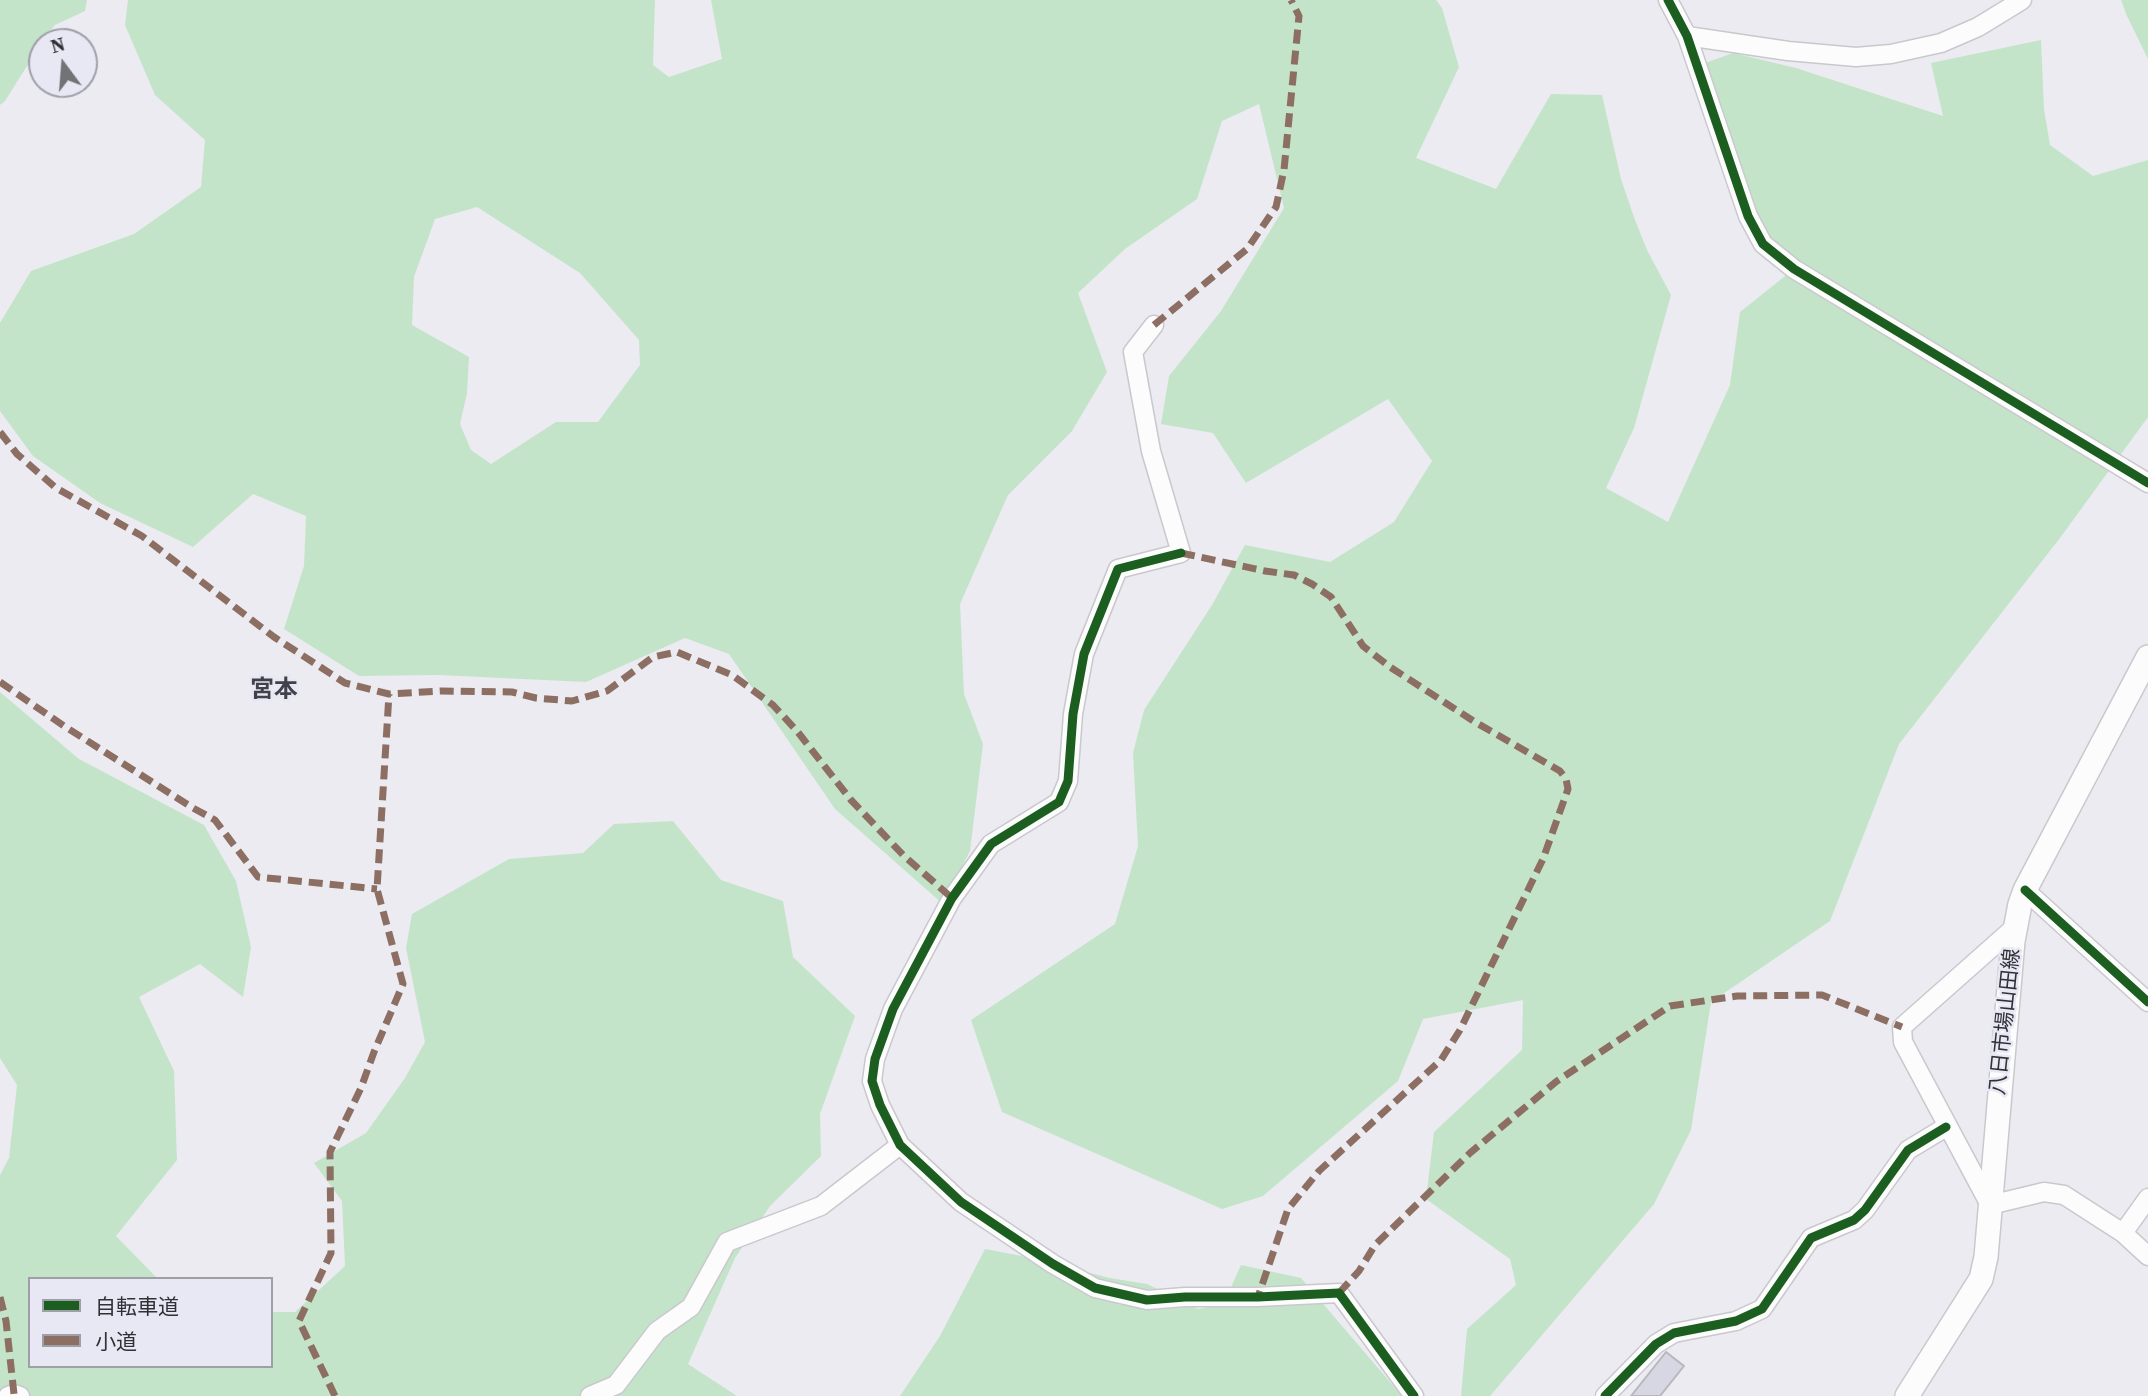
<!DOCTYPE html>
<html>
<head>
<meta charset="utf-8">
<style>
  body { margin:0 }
  #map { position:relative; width:2148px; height:1396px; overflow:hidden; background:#ebebf1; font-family:"Source Serif 4","Noto Sans JP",serif }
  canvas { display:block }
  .legend { position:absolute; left:28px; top:1277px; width:245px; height:91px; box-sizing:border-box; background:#e8e8f4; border:2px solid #9f9fa8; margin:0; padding:9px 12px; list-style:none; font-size:21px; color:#313135 }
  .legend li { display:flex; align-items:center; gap:14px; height:35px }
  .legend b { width:35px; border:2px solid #9f9fa8 }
  .north { position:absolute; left:28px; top:28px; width:70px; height:70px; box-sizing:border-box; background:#e8e8f4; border:2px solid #9f9fa8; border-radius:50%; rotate:344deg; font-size:19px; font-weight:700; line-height:28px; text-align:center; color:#313135 }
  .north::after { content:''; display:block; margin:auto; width:24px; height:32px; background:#727277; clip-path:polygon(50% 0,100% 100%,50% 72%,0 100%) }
</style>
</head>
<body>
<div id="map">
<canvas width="2148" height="1396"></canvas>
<ul class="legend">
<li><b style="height:9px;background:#1b5e20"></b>自転車道</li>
<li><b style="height:9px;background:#8d6e63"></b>小道</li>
</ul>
<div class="north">N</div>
</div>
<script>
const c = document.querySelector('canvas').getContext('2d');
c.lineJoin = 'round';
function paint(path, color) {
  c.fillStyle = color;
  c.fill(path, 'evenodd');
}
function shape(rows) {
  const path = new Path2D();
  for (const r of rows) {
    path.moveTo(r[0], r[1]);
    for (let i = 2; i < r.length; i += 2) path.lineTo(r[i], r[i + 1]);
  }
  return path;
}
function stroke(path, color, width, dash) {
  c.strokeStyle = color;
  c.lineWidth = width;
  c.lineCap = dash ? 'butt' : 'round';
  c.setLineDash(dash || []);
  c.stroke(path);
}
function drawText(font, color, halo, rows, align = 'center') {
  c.font = font + ' "Source Serif 4","Noto Sans JP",serif';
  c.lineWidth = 5;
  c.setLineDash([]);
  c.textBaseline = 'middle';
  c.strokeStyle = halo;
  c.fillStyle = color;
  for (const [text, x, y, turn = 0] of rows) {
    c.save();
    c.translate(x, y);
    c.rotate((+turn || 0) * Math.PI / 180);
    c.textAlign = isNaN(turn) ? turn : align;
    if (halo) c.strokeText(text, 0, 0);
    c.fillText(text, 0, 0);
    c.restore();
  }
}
const green = shape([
  [0,0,87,0,85,11,55,25,42,42,5,101,0,105],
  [128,0,655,0,653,65,669,77,722,59,711,0,1436,0,1442,8,1459,67,1416,158,1496,189,1551,94,1602,95,1621,179,1635,220,1647,250,1671,295,1634,428,1606,488,1668,522,1730,385,1740,312,1794,269,1763,244,1697,66,1733,53,1796,68,1943,116,1931,63,2041,40,2044,109,2050,145,2093,176,2148,160,2148,417,2060,538,1899,744,1830,921,1711,1002,1691,1130,1654,1204,1490,1396,1461,1396,1467,1329,1516,1285,1510,1259,1426,1199,1434,1132,1522,1050,1523,1000,1423,1019,1398,1081,1263,1196,1222,1209,1002,1112,971,1020,1115,924,1138,846,1133,753,1144,710,1212,605,1245,545,1330,562,1394,522,1432,461,1388,399,1246,483,1213,433,1161,424,1169,376,1221,311,1284,208,1259,104,1222,121,1197,199,1125,249,1078,293,1107,372,1072,431,1008,495,960,604,964,694,983,744,970,851,943,904,835,809,729,654,685,638,586,682,438,675,359,676,284,629,304,566,306,516,253,494,193,547,100,503,33,456,0,411,0,323,31,271,134,234,201,187,205,140,155,95,125,25],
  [477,207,580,273,639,340,640,365,598,422,556,422,491,464,471,450,460,424,467,393,469,357,412,325,414,277,435,219],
  [2121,0,2148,0,2148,59,2127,16],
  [0,692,79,759,204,825,236,881,251,947,243,997,200,964,139,997,174,1071,177,1160,116,1236,158,1279,30,1279,30,1366,271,1366,271,1312,295,1312,345,1266,342,1201,314,1163,366,1133,405,1078,425,1042,406,948,412,914,509,859,583,853,614,824,673,821,721,880,783,901,793,957,855,1016,820,1114,821,1156,770,1206,735,1258,688,1364,737,1396,0,1396,0,1175,9,1158,17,1085,0,1058],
  [985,1249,1027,1257,1110,1278,1147,1284,1198,1309,1223,1305,1241,1265,1301,1278,1396,1389,1405,1396,900,1396,940,1336]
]);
const building = shape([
  [1666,1352,1684,1366,1660,1396,1631,1396,1666,1352]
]);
const minor = shape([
  [1668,0,1687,36,1748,216,1763,244,1794,269,2148,483],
  [1687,36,1788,51,1856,57,1891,54,1941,43,1978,27,2022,0],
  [1154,325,1133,352,1151,451,1181,553,1118,569,1084,654,1073,714,1068,781,1059,802,991,844,952,898,893,1009,875,1059,872,1081,880,1105,900,1145,961,1202,1053,1264,1095,1288,1147,1300,1185,1297,1258,1297,1339,1293,1414,1396],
  [2025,890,2148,1002],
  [2016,926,1902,1027,1903,1042,1990,1205,2044,1192,2064,1195,2123,1233],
  [2148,1198,2123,1233,2148,1256],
  [8,1396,14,1394,20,1396],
  [590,1396,616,1385,657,1331,691,1307,727,1242,821,1206,900,1145],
  [1605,1396,1656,1344,1674,1333,1736,1321,1762,1309,1811,1238,1854,1220,1865,1210,1908,1150,1946,1127]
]);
const major = shape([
  [1907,1396,1981,1279,1986,1257,2013,941,2020,904,2025,890,2148,657]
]);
const quiet = shape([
  [1154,325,1247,249,1276,207,1284,170,1299,16,1291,0],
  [0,432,17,454,56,488,142,536,274,637,345,683,389,694,441,691,512,692,536,698,572,701,607,691,653,657,677,652,732,675,773,705,797,731,851,800,904,856,952,898],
  [1181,553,1265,571,1294,575,1312,584,1331,597,1363,646,1390,667,1475,722,1560,771,1566,779,1568,789,1543,859,1460,1030,1441,1060,1319,1171,1288,1209,1258,1297],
  [0,682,64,726,193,808,215,820,258,877,377,889],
  [1339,1293,1359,1271,1375,1245,1470,1153,1557,1081,1670,1006,1737,996,1822,995,1902,1027],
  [0,1297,6,1321,14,1394],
  [335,1396,299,1321,331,1253,330,1152,361,1088,374,1052,403,984,377,889,389,694]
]);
const cycleway = shape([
  [1668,0,1687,36,1748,216,1763,244,1794,269,2148,483],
  [1181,553,1118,569,1084,654,1073,714,1068,781,1059,802,991,844,952,898,893,1009,875,1059,872,1081,880,1105,900,1145,961,1202,1053,1264,1095,1288,1147,1300,1185,1297,1258,1297,1339,1293,1414,1396],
  [2025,890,2148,1002],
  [1605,1396,1656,1344,1674,1333,1736,1321,1762,1309,1811,1238,1854,1220,1865,1210,1908,1150,1946,1127]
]);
const streetNames = [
  ["八日市場山田線",2006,1022,-84]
];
const quarterNames = [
  ["宮本",274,691]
];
paint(green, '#c4e4ca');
paint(building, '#d7d6e3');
stroke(building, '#b7b7bc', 2);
stroke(minor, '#c9c9cd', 21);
stroke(major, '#c9c9cd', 26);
stroke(minor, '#fcfcfd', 18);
stroke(major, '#fcfcfd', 23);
stroke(quiet, '#8d6e63', 7, [14, 7]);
stroke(cycleway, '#1b5e20', 9);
drawText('21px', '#313135', '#e8e8f4', streetNames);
drawText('bold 24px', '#41414a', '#e8e8f4', quarterNames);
</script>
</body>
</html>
